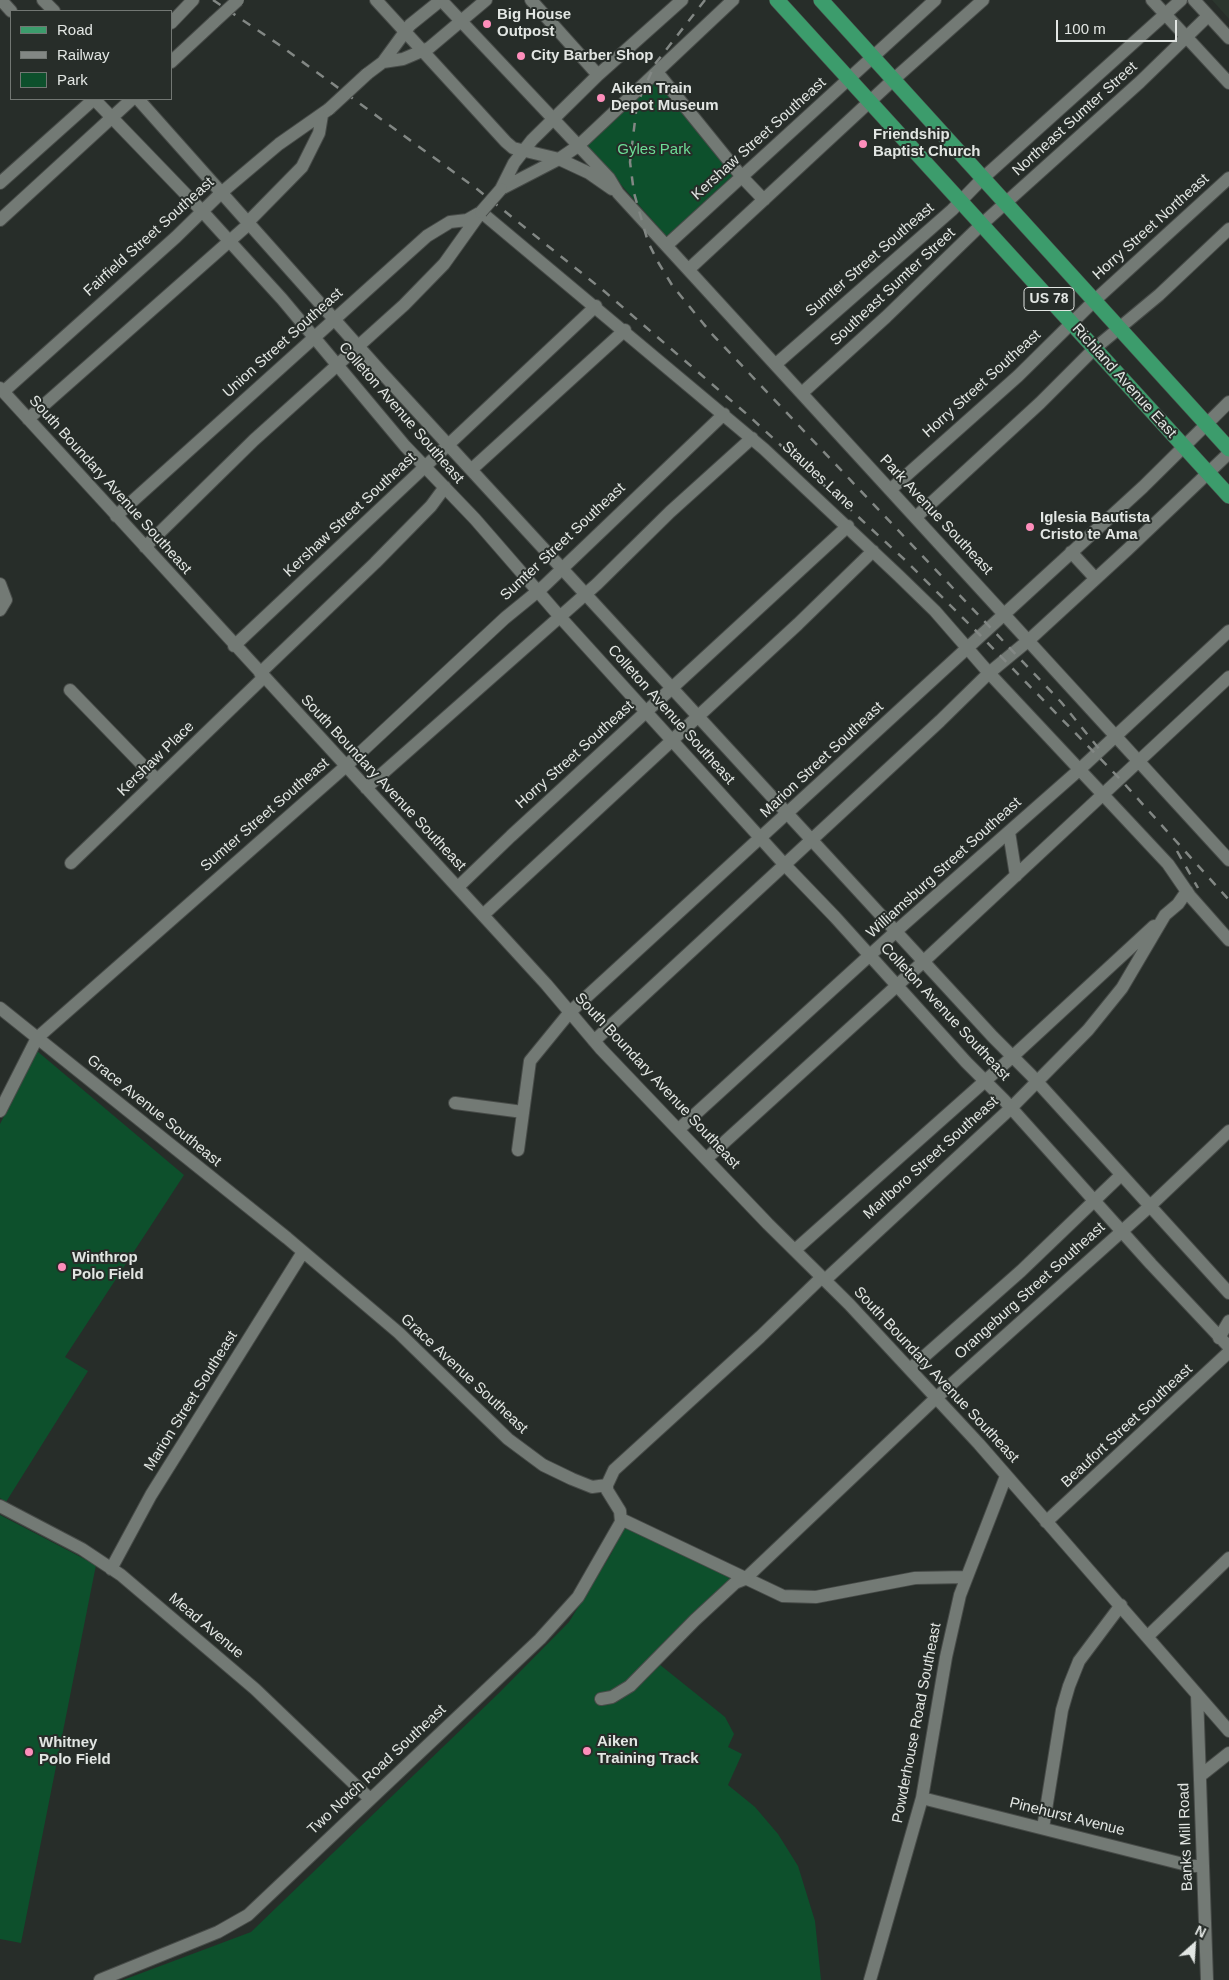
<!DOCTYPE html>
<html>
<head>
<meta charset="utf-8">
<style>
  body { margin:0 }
  #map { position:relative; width:1229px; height:1980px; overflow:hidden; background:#272d29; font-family:Helvetica,sans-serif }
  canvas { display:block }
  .legend { position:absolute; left:10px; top:10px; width:162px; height:90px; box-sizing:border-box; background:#272d29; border:1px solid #727773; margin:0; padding:6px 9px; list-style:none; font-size:15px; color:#e2e6e3 }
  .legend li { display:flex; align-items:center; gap:10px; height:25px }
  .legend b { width:25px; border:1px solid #727773 }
  .north { position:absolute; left:1169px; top:1920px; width:50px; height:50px; -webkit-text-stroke:4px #272d29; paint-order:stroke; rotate:26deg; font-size:14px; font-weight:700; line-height:20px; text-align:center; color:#e2e6e3 }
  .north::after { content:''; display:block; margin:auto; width:18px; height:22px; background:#e2e6e3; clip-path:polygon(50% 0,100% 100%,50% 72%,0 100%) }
  .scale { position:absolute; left:1056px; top:20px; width:121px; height:22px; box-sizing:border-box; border:2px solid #e2e6e3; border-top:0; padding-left:6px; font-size:15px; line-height:18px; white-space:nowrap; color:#e2e6e3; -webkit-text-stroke:4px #272d29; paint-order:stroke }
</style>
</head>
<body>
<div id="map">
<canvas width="1229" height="1980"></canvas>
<ul class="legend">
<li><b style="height:6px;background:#3c9c6c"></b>Road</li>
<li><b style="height:6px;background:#828784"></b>Railway</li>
<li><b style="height:14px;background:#0d502c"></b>Park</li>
</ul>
<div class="north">N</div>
<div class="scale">100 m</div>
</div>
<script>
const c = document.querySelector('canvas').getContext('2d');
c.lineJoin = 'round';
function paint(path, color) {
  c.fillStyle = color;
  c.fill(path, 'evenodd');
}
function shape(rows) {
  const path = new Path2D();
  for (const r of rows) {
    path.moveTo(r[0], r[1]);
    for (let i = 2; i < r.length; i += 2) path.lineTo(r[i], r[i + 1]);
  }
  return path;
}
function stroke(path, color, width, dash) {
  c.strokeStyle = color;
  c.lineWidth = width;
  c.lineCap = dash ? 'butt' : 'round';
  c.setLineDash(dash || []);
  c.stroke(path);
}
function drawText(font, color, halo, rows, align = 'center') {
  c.font = font + ' Helvetica,sans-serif';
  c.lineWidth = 4;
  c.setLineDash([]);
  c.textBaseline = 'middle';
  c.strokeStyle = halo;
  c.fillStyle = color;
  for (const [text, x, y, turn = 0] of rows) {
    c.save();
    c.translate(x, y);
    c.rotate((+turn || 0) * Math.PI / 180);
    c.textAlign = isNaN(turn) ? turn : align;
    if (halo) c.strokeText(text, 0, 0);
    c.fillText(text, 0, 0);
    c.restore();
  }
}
const built = shape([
  [1212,0,1229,0,1229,19]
]);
const green = shape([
  [658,79,736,175,668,238,586,145],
  [37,1051,184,1175,65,1357,88,1371,6,1502,0,1498,0,1124],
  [0,1515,96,1565,21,1943,0,1939],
  [625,1525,736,1580,654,1660,725,1717,734,1734,728,1747,742,1754,728,1785,755,1807,778,1834,798,1866,815,1921,821,1980,123,1980,251,1932,500,1692,569,1622,611,1554]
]);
const minor = shape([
  [1,0,11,11],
  [43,0,54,11],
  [376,0,506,142,513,148,559,159,589,173,612,189],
  [441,0,609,178,618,193,1229,860],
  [531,0,598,75],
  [1152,0,1229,83],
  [1194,0,1229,38],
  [171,23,193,0],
  [171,62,214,22],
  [383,62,403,59,429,48,486,0],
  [657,72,742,177,764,200],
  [367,74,383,62,410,25,441,0],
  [94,99,202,211,282,299,405,446,475,519,561,618,784,864,835,917,966,1062,1004,1100,1151,1264,1229,1347],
  [138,99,382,373,993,1037,1031,1075,1229,1293],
  [0,183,94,99],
  [501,189,559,159,578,146,733,0],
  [501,189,514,163,532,140,598,75,682,0],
  [481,212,764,449,899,576,935,611,989,673,1168,864,1190,896,1229,940],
  [0,220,132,99],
  [248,222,302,167,319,133,322,115],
  [667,245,935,0],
  [689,269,893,80,983,0],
  [776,364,952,210,983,178,1181,0],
  [0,388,546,984,601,1049,768,1224,849,1304,979,1444,1229,1731],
  [3,392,176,237,221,193,279,144,329,109],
  [802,393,886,317,981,225,1140,82,1208,16],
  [28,419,250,223],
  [472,469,625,330],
  [891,489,1018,376,1094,301,1229,178],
  [116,516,427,236,450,222,467,220,481,212],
  [916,517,1040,403,1094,349,1159,295,1229,229],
  [145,547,254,440,404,305,444,264,479,215],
  [1071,552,1095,578],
  [0,584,6,600,0,610],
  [234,646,596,306],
  [260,673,375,563,431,506,445,487],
  [70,690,157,780],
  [366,788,597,584,670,512,752,438],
  [1009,832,1016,876],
  [71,863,263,678],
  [458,887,511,836,848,526],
  [483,915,798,624,873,551],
  [0,1008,287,1238,399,1333,508,1439,543,1465,572,1479,592,1487,607,1485],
  [594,1041,940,721,989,673,1029,640,1127,550,1229,453],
  [455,1103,523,1112],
  [0,1111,37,1038,346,766,505,618,543,587,724,414],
  [679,1129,903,925,1079,770,1229,631],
  [518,1150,530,1061,570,1012,1143,487,1229,402],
  [707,1158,924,961,1229,677],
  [795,1250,1012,1057,1154,926],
  [825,1280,1011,1108,1088,1030,1122,988,1165,915,1178,904,1187,891],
  [1219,1338,1229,1321],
  [910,1369,1021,1271,1120,1176],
  [607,1485,614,1470,760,1337,822,1277],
  [0,1506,82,1549,121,1575,255,1689,370,1799],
  [621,1519,783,1596,816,1597,915,1578,966,1577],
  [1046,1522,1229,1352],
  [111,1569,151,1495,303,1252],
  [1148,1636,1229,1558],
  [1197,1694,1207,1980],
  [601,1699,612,1697,630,1686,695,1620,735,1583,745,1579,936,1398,1149,1207,1229,1131],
  [1200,1776,1229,1753],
  [922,1798,1191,1866,1203,1866],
  [1043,1828,1062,1710,1069,1686,1079,1661,1121,1605],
  [100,1980,218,1932,248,1915,540,1639,578,1597,621,1522,620,1511,607,1490,607,1485],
  [870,1980,922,1798,946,1657,960,1595,1006,1476]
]);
const major = shape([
  [777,0,1229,496],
  [821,0,1229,449]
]);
const rail = shape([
  [213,0,278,44,477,189,604,291,749,416,905,560,980,635,1120,779,1229,900],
  [705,0,655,64,637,104,630,162,634,193,648,242,658,262,672,285,711,333,1061,702,1100,750],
  [1177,851,1198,888]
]);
const minorBridge = shape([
  [214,22,238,0],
  [329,109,367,74],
  [481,212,501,189]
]);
const markers = [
  [487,24,5,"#fe8ebb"],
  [521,56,5,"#fe8ebb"],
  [601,98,5,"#fe8ebb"],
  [863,144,5,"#fe8ebb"],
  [1030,527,5,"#fe8ebb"],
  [62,1267,5,"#fe8ebb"],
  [587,1751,5,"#fe8ebb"],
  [29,1752,5,"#fe8ebb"]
];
const shields = [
  [1049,299,50]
];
const shieldNames = [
  ["US 78",1049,299]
];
const poiNames = [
  ["Big House",497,15],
  ["Outpost",497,32],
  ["City Barber Shop",531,56],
  ["Aiken Train",611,89],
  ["Depot Museum",611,106],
  ["Friendship",873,135],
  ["Baptist Church",873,152],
  ["Iglesia Bautista",1040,518],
  ["Cristo te Ama",1040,535],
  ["Winthrop",72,1258],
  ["Polo Field",72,1275],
  ["Aiken",597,1742],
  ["Training Track",597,1759],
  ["Whitney",39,1743],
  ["Polo Field",39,1760]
];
const streetNames = [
  ["Northeast Sumter Street",1075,119,-42],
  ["Kershaw Street Southeast",759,139,-42],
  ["Horry Street Northeast",1151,227,-42],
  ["Fairfield Street Southeast",149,237,-42],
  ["Sumter Street Southeast",870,260,-41],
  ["Southeast Sumter Street",893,287,-43],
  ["Union Street Southeast",283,343,-42],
  ["Richland Avenue East",1124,381,48],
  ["Horry Street Southeast",982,384,-42],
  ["Colleton Avenue Southeast",401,413,49],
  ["Staubes Lane",818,476,43],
  ["South Boundary Avenue Southeast",110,485,48],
  ["Kershaw Street Southeast",350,515,-43],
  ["Park Avenue Southeast",936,515,47],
  ["Sumter Street Southeast",563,542,-43],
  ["Colleton Avenue Southeast",671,715,48],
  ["Horry Street Southeast",575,755,-42],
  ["Kershaw Place",156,759,-44],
  ["Marion Street Southeast",822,760,-43],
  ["South Boundary Avenue Southeast",383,783,47],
  ["Sumter Street Southeast",265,815,-41],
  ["Williamsburg Street Southeast",944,868,-42],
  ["Colleton Avenue Southeast",945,1012,47],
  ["South Boundary Avenue Southeast",657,1081,47],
  ["Grace Avenue Southeast",154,1111,39],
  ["Marlboro Street Southeast",931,1158,-42],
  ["Orangeburg Street Southeast",1030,1291,-42],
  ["Grace Avenue Southeast",464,1374,43],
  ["South Boundary Avenue Southeast",936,1375,47],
  ["Marion Street Southeast",191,1401,-58],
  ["Beaufort Street Southeast",1127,1426,-43],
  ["Mead Avenue",206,1626,40],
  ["Powderhouse Road Southeast",917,1723,-79],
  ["Two Notch Road Southeast",377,1770,-43],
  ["Pinehurst Avenue",1067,1817,14],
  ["Banks Mill Road",1186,1837,-92]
];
const parkNames = [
  ["Gyles Park",654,150]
];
paint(built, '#2b362e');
paint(green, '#0d502c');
stroke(minor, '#474b48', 14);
stroke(major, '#474b48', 16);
stroke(minor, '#737a75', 12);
stroke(major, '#3c9c6c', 15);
stroke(rail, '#828784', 2.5, [9, 9]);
stroke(minorBridge, '#474b48', 14, []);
stroke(minorBridge, '#737a75', 12);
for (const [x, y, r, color] of markers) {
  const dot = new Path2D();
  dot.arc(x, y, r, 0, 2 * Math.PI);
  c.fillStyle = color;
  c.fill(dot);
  stroke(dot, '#272d29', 2);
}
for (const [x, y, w] of shields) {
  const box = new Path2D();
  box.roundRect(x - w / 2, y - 11.5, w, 23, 4);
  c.fillStyle = '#272d29';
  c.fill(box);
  stroke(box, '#e2e6e3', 1);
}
drawText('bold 14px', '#e2e6e3', null, shieldNames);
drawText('bold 15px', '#e2e6e3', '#272d29', poiNames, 'left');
drawText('15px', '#e2e6e3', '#272d29', streetNames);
drawText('15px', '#6dde97', '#272d29', parkNames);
</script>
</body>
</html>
